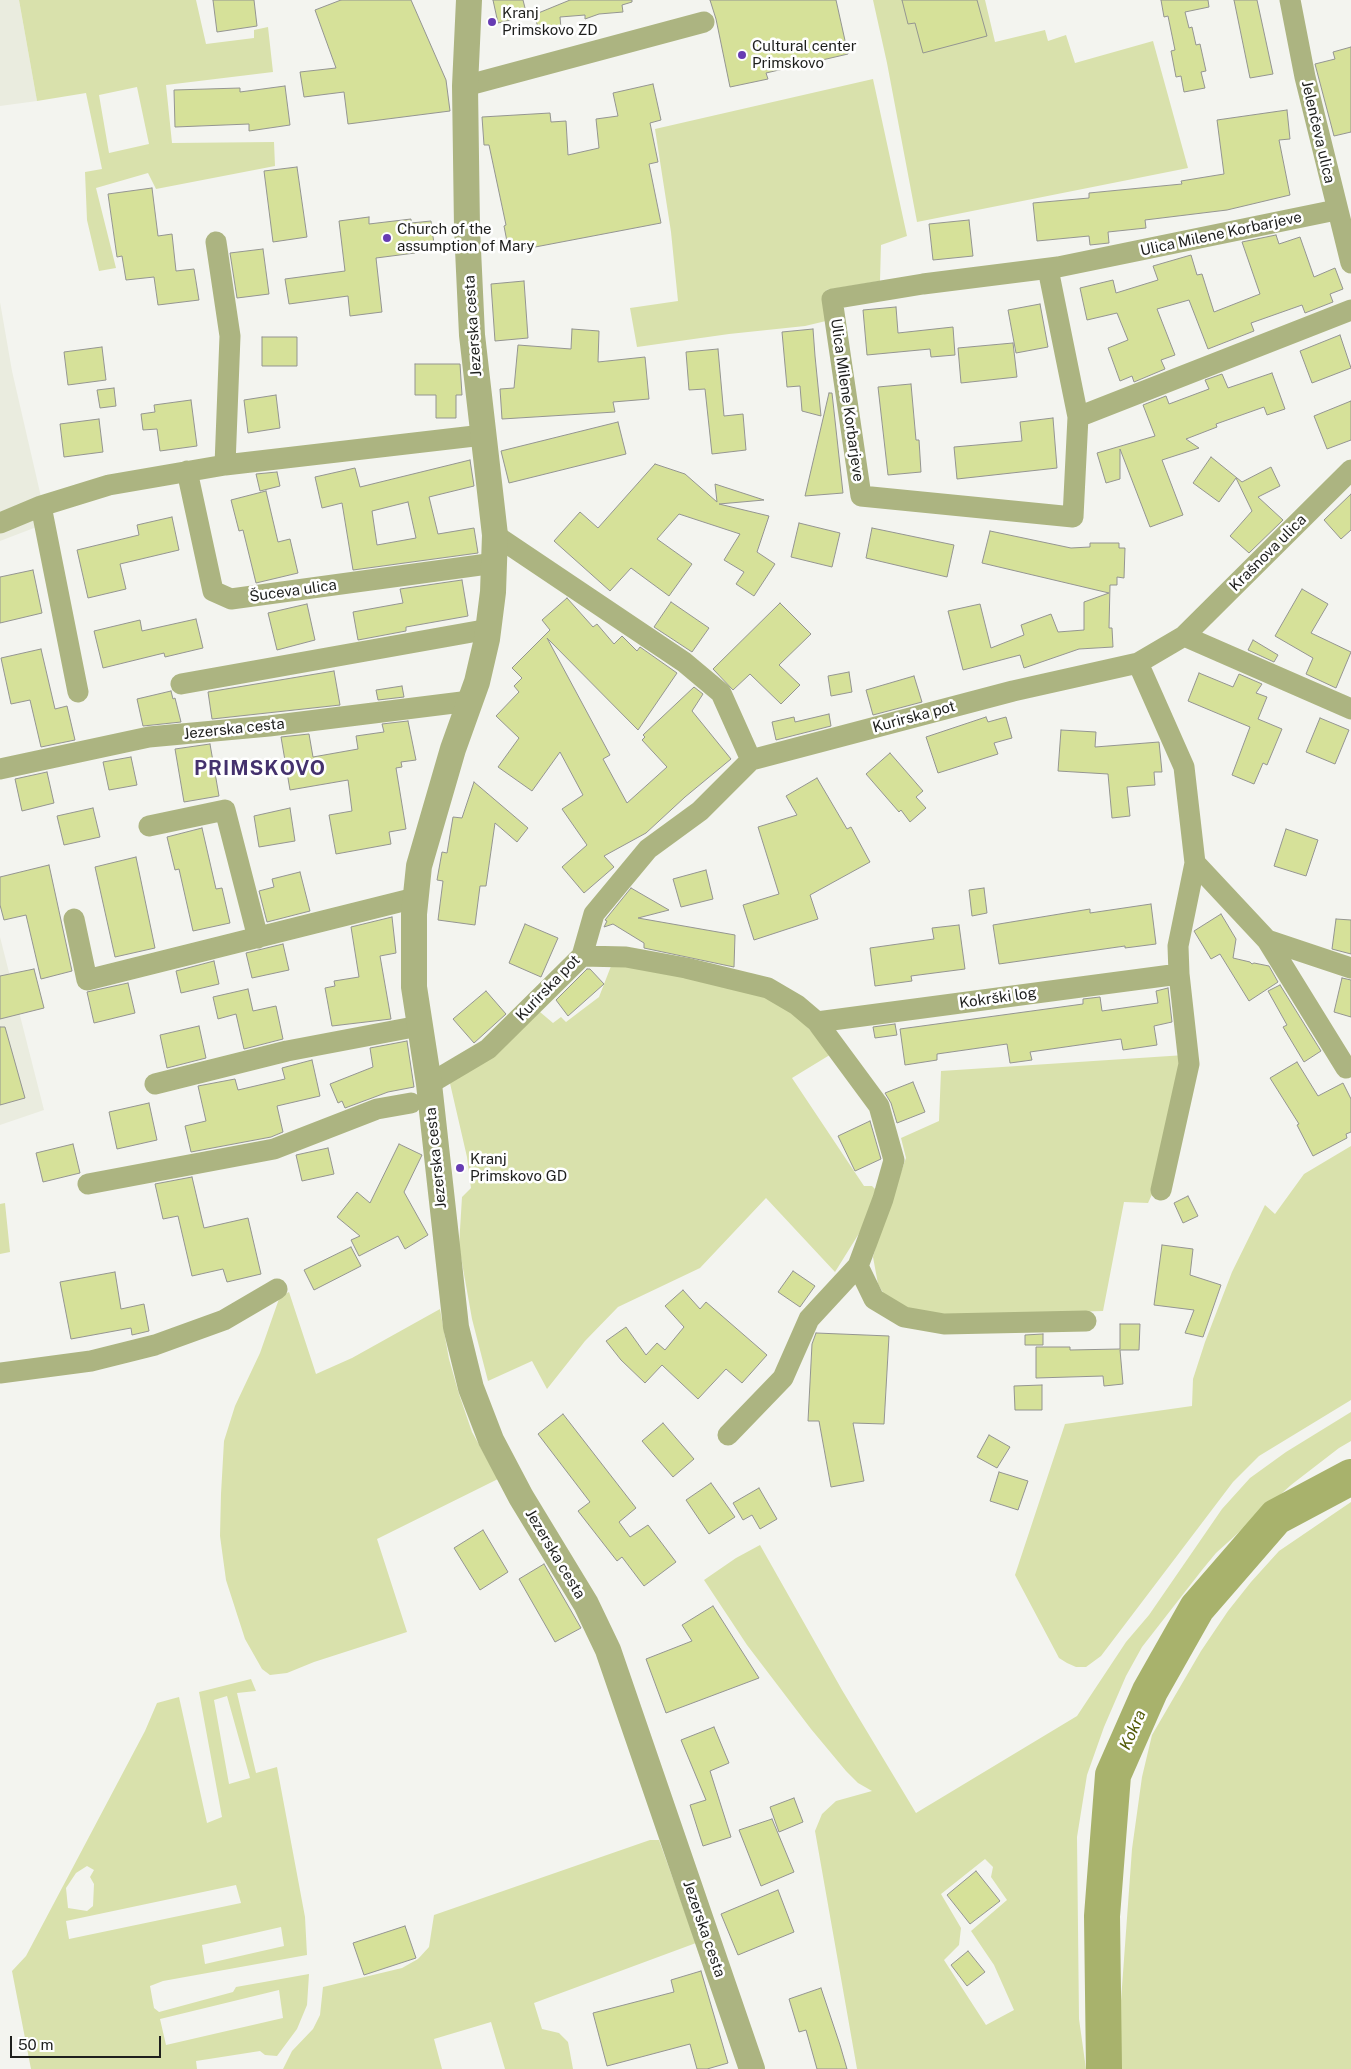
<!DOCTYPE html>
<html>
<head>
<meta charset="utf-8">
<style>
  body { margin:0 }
  #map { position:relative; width:1351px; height:2069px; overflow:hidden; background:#f3f4ef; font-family:"Public Sans",sans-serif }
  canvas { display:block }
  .scale { position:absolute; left:10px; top:2036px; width:151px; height:22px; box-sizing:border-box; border:2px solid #1e1f1d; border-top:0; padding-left:6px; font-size:15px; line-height:18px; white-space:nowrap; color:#1e1f1d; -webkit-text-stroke:4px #fff; paint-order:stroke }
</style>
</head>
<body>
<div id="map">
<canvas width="1351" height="2069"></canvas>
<div class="scale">50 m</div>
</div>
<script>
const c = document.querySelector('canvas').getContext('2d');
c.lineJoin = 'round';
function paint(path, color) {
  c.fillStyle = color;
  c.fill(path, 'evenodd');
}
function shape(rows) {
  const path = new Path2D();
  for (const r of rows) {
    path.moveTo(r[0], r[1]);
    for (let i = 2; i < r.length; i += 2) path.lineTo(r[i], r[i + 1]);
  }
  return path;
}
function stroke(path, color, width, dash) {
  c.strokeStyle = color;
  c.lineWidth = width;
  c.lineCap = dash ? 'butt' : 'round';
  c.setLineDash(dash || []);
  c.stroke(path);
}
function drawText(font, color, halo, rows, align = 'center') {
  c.font = font + ' "Public Sans",sans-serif';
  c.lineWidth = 5;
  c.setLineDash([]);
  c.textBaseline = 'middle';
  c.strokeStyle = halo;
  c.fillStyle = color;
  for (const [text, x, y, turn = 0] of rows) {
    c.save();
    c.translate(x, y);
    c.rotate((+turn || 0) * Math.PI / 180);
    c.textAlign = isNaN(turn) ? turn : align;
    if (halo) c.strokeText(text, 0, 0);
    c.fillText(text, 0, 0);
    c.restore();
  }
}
const built = shape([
  [0,0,19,0,37,101,0,106],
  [0,302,12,371,47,523,0,541],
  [0,937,44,1110,0,1125]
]);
const green = shape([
  [19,0,196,0,206,44,254,38,254,30,268,27,273,72,166,85,172,143,274,142,275,166,156,189,148,173,96,188,116,268,99,271,87,220,85,172,102,169,86,93,37,101],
  [137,87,149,144,109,153,99,95],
  [873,0,985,0,995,42,1045,30,1048,41,1066,35,1075,63,1153,41,1188,168,917,222,887,63],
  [873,79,907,236,881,245,880,281,826,290,826,321,805,326,729,334,637,347,630,308,678,301,671,232,655,129],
  [613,961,780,1000,833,1053,792,1078,864,1186,872,1186,880,1194,868,1219,835,1272,766,1198,700,1268,618,1307,585,1341,547,1389,532,1361,488,1381,472,1319,459,1246,462,1197,471,1188,467,1157,449,1079,540,1012,553,1023,561,1017,566,1022,599,997],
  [1185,1055,1155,1188,1148,1203,1124,1202,1103,1311,931,1316,918,1313,885,1296,878,1284,873,1257,882,1225,906,1158,901,1138,939,1121,941,1071],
  [1351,1146,1351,1400,1259,1456,1233,1482,1101,1656,1086,1667,1076,1667,1067,1663,1059,1658,1015,1575,1065,1424,1192,1406,1193,1379,1205,1342,1232,1272,1265,1205,1275,1214,1304,1174],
  [5,1203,10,1252,0,1254,0,1204],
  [289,1292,316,1374,352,1358,440,1309,449,1359,459,1394,472,1432,498,1479,377,1539,407,1632,314,1662,287,1673,270,1675,262,1669,245,1639,226,1580,220,1536,221,1494,224,1441,235,1406,260,1353,280,1296],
  [1351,1412,1351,1441,1339,1448,1291,1485,1216,1553,1202,1570,1142,1647,1126,1676,1104,1727,1087,1775,1077,1837,1079,2019,1086,2069,857,2069,815,1831,822,1814,836,1801,872,1791,858,1783,846,1771,811,1729,747,1645,704,1580,736,1558,760,1545,842,1690,916,1813,1077,1716,1126,1642,1149,1615,1222,1509,1250,1478,1286,1452],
  [985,1859,993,1867,991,1877,1007,1900,971,1931,994,1965,1014,2010,986,2025,944,1960,959,1945,961,1928,941,1894],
  [1351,1502,1351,2069,1121,2069,1119,2028,1132,1849,1142,1777,1152,1735,1201,1651,1228,1611,1251,1582,1279,1551],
  [251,1679,256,1691,237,1693,256,1773,277,1767,305,1917,307,1955,163,1981,150,1986,154,2008,159,2012,233,1992,236,1987,309,1974,307,2005,297,2029,277,2056,265,2055,260,2051,196,2061,197,2069,31,2069,12,1971,26,1956,145,1731,157,1703,179,1697,207,1823,222,1817,199,1692],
  [227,1696,250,1778,229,1784,214,1700],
  [87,1866,94,1870,90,1877,94,1884,93,1906,87,1911,68,1908,66,1888,76,1873],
  [236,1885,241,1903,69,1939,66,1921],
  [281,1927,284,1946,205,1964,202,1945],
  [279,1990,283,2018,166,2045,160,2019],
  [650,1840,659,1840,696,1943,534,2003,542,2029,559,2033,568,2042,573,2069,505,2069,491,2022,434,2039,442,2069,283,2069,292,2051,313,2029,320,2015,323,1987,402,1968,418,1959,429,1947,434,1915]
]);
const river = shape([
  [1104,2069,1102,1916,1113,1775,1150,1691,1197,1608,1276,1517,1351,1477]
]);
const building = shape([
  [213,0,254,0,257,26,217,32,213,0],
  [341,0,411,0,446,80,450,111,348,124,344,92,304,97,300,72,336,68,315,10,341,0],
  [493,0,523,0,527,16,498,23,493,0],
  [570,0,632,0,632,2,622,5,623,12,599,14,585,19,585,15,560,17,561,29,542,36,535,19,532,19,531,16,570,0],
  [710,0,836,0,848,54,766,73,768,79,730,87,716,19,710,0],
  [902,0,977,0,987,36,923,53,915,23,908,24,902,0],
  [1161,0,1208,0,1209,7,1185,12,1189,28,1192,27,1196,45,1200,44,1206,71,1201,72,1205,88,1184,92,1181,76,1176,77,1171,51,1175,50,1168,16,1164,17,1161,0],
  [1234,0,1257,0,1273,74,1250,78,1234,0],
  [1351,47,1351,132,1334,136,1315,64,1335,59,1333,52,1351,47],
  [653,84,661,120,650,123,658,162,649,164,661,223,509,252,504,226,506,225,489,145,484,145,482,117,550,113,551,122,566,121,568,155,599,148,596,119,618,116,613,93,653,84],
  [285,86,290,125,249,131,249,124,175,127,174,90,240,88,240,92,285,86],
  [1287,110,1290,139,1279,140,1290,195,1227,210,1145,220,1146,228,1108,232,1109,243,1090,245,1089,236,1037,241,1033,203,1089,198,1089,193,1182,184,1181,181,1224,174,1217,120,1287,110],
  [297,167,307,237,273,242,264,171,297,167],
  [152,188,158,236,172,234,176,271,194,269,199,300,158,305,154,277,126,280,122,256,117,257,108,194,152,188],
  [369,217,369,224,411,219,411,223,431,221,434,244,414,247,415,253,376,258,382,312,350,316,348,296,289,304,285,279,345,271,339,221,369,217],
  [969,220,973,256,933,260,929,224,969,220],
  [1276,235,1279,244,1300,237,1314,277,1335,268,1343,289,1330,294,1333,302,1305,313,1302,305,1251,323,1254,331,1208,349,1189,300,1157,309,1175,355,1161,360,1165,369,1134,382,1132,376,1120,381,1108,348,1128,340,1117,313,1087,320,1080,288,1113,280,1116,293,1158,280,1153,266,1191,255,1197,275,1202,274,1214,312,1260,294,1242,242,1276,235],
  [263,249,269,294,237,298,230,253,263,249],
  [524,281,528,338,495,341,491,284,524,281],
  [1040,304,1048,347,1016,353,1008,310,1040,304],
  [896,307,898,333,953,327,955,355,931,357,930,349,867,355,863,310,896,307],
  [572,329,599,331,598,362,645,357,649,399,613,402,615,412,502,419,500,389,514,388,518,345,571,349,572,329],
  [813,329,815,356,821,416,802,411,800,386,787,387,782,332,813,329],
  [1340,335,1351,368,1312,383,1300,351,1340,335],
  [262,337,297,337,297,366,262,366,262,337],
  [1013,343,1017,377,961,383,958,348,1013,343],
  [102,347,106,380,68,385,64,352,102,347],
  [718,349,724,416,743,414,746,450,712,454,705,389,689,390,686,352,718,349],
  [415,364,460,364,462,395,456,395,456,418,436,418,436,395,415,395,415,364],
  [1272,373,1285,409,1267,415,1264,407,1216,424,1217,427,1186,439,1199,448,1162,460,1183,515,1150,527,1120,449,1120,479,1106,483,1097,453,1155,436,1143,405,1166,396,1169,404,1209,389,1205,380,1222,374,1228,388,1272,373],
  [911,384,916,440,919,440,921,472,888,475,878,387,911,384],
  [114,388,116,406,100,408,97,390,114,388],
  [829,393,832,393,843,493,805,496,829,393],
  [276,395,280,428,248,433,244,400,276,395],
  [191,400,197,446,160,451,157,429,143,430,141,414,155,412,154,405,191,400],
  [1351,401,1351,440,1327,449,1314,416,1351,401],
  [1053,418,1057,468,957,479,954,447,1022,441,1020,422,1053,418],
  [99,419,103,452,64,457,60,424,99,419],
  [618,422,626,454,509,483,501,451,618,422],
  [1211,457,1242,482,1271,467,1280,486,1258,497,1283,520,1249,553,1230,536,1252,511,1236,478,1219,502,1193,483,1211,457],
  [470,460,474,486,429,497,438,534,474,528,478,553,353,570,342,503,322,508,315,477,355,468,360,487,470,460],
  [408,502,416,538,377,545,372,511,408,502],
  [655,464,685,474,717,502,715,484,764,500,719,504,769,516,757,552,775,564,754,596,736,584,744,572,724,560,740,534,679,514,657,539,692,564,669,596,631,568,610,591,554,541,580,512,598,528,655,464],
  [277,472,280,486,260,491,256,474,277,472],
  [266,491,278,542,290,539,298,573,256,583,243,530,239,531,231,500,266,491],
  [1351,494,1351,530,1341,539,1324,520,1351,494],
  [172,517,179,550,120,564,126,589,88,598,77,550,139,535,137,525,172,517],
  [799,523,840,533,832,567,791,557,799,523],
  [872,528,954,545,947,577,866,558,872,528],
  [990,531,1071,548,1090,547,1090,543,1119,543,1119,548,1125,548,1124,578,1117,577,1117,585,1110,585,1109,628,1112,628,1113,647,1079,649,1024,668,1020,655,963,670,948,611,980,604,991,648,1024,635,1021,625,1051,614,1058,632,1084,630,1084,602,1109,593,982,563,990,531],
  [33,570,42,613,0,623,0,577,33,570],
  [462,580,468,616,406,627,406,631,358,640,353,612,403,603,400,589,462,580],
  [1302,589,1328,604,1311,633,1351,652,1336,688,1306,674,1313,658,1275,636,1302,589],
  [567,598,593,627,597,624,614,644,622,636,637,651,640,647,677,673,638,730,547,638,610,755,603,759,627,803,667,767,642,740,645,737,643,735,694,687,703,694,692,711,731,759,685,797,646,833,604,856,614,867,584,893,562,867,587,845,562,809,583,795,560,752,532,791,498,767,519,738,496,716,519,692,514,686,522,678,512,668,550,630,542,620,567,598],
  [671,602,709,628,692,652,654,627,671,602],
  [780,603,811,634,779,665,800,685,781,704,750,674,733,690,713,669,780,603],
  [307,604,315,640,277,650,268,613,307,604],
  [196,619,203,648,165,657,164,653,103,668,94,631,140,620,142,631,196,619],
  [1253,640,1278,655,1274,662,1248,650,1253,640],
  [41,649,55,709,67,706,75,740,41,747,30,700,11,704,1,658,41,649],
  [334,671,340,705,212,719,208,692,334,671],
  [849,672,852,692,831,696,828,676,849,672],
  [1199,673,1233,687,1239,674,1262,684,1256,693,1267,697,1258,719,1282,729,1267,765,1263,763,1254,784,1232,775,1250,727,1188,701,1199,673],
  [914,676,922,702,873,715,866,690,914,676],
  [402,686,404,697,378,700,376,690,402,686],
  [171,691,173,699,175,698,181,722,143,726,137,699,171,691],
  [829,714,831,726,776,740,772,722,794,717,795,722,829,714],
  [986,717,988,722,1006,717,1012,738,994,743,998,754,938,773,926,737,986,717],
  [1320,718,1349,730,1335,764,1306,752,1320,718],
  [408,721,416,760,401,762,402,767,396,768,406,829,389,832,391,844,336,854,329,815,352,811,348,780,290,790,281,737,309,734,313,757,358,749,356,736,384,732,382,724,408,721],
  [1061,730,1096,732,1095,747,1159,742,1162,772,1154,772,1155,785,1127,787,1130,816,1112,818,1108,774,1058,771,1061,730],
  [210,744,219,796,184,802,175,749,210,744],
  [890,753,923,791,916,797,926,808,910,822,901,810,899,812,866,774,890,753],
  [131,757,137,785,109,790,103,762,131,757],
  [47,772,54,803,22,811,15,779,47,772],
  [817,778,847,829,851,827,870,862,810,895,818,919,754,940,743,905,779,894,758,827,797,815,786,796,817,778],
  [474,782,528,828,517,842,495,823,486,886,480,886,475,925,438,920,443,881,437,880,442,852,447,853,453,817,462,818,474,782],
  [93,808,100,837,64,845,57,816,93,808],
  [290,808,295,841,259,847,254,816,290,808],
  [202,828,216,889,222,888,230,923,193,931,179,869,175,870,167,837,202,828],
  [1286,829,1318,840,1306,876,1274,866,1286,829],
  [136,857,155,948,115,957,95,867,136,857],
  [49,865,72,971,41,979,26,915,4,920,0,905,0,877,49,865],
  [706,870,713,899,681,907,673,879,706,870],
  [300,872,310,911,267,922,259,891,274,887,272,879,300,872],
  [631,888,669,910,638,918,735,935,734,967,644,948,644,943,613,924,604,927,607,921,605,920,631,888],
  [984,888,987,913,972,916,969,890,984,888],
  [1151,904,1156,944,1125,948,1125,946,999,964,993,925,1090,909,1090,913,1151,904],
  [1221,914,1236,939,1233,958,1250,962,1252,964,1254,963,1269,966,1278,982,1249,1001,1220,954,1211,959,1194,931,1221,914],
  [392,917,396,953,380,956,391,1019,332,1026,325,988,335,986,334,981,359,977,351,927,392,917],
  [1336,919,1351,920,1351,954,1332,949,1336,919],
  [525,924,558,938,541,977,509,963,525,924],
  [959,925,965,969,911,976,912,981,875,986,870,948,934,939,932,928,959,925],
  [283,944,289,970,252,978,246,953,283,944],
  [214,961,219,984,181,993,176,971,214,961],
  [34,969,44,1008,0,1019,0,976,34,969],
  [587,969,590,969,604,984,568,1016,556,1000,587,969],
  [1342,978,1351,980,1351,1017,1334,1012,1342,978],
  [128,983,135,1013,94,1023,87,992,128,983],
  [1280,985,1321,1051,1304,1062,1283,1027,1287,1025,1268,991,1280,985],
  [1168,988,1172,1022,1154,1026,1157,1045,1123,1050,1121,1039,1030,1052,1032,1060,1010,1063,1007,1044,937,1054,937,1060,905,1065,900,1029,1083,1004,1083,999,1100,997,1102,1011,1158,1003,1156,991,1168,988],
  [248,989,253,1011,276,1006,283,1039,244,1049,236,1014,218,1019,213,997,248,989],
  [486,991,506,1014,474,1043,453,1019,486,991],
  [895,1024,897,1035,875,1038,873,1027,895,1024],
  [199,1026,206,1058,167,1068,160,1035,199,1026],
  [0,1027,5,1027,25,1098,0,1105,0,1027],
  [407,1041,414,1087,388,1092,345,1108,342,1101,338,1103,330,1084,373,1067,370,1048,407,1041],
  [312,1060,320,1096,277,1106,283,1132,271,1137,191,1152,185,1126,206,1121,198,1086,235,1079,238,1090,285,1079,282,1068,312,1060],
  [1297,1062,1318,1096,1343,1083,1351,1099,1351,1132,1346,1134,1347,1138,1313,1156,1297,1125,1299,1124,1270,1078,1297,1062],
  [913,1082,925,1112,897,1123,891,1103,885,1093,913,1082],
  [149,1103,157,1140,117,1149,109,1112,149,1103],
  [870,1121,881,1159,855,1171,838,1136,870,1121],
  [73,1144,80,1173,43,1182,36,1153,73,1144],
  [399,1144,422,1155,404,1192,428,1235,405,1249,398,1236,359,1256,351,1240,360,1236,337,1217,357,1192,370,1203,399,1144],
  [328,1148,334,1174,302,1181,296,1155,328,1148],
  [192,1177,204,1228,248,1218,261,1274,227,1282,223,1269,192,1276,178,1216,163,1219,155,1184,192,1177],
  [1188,1196,1198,1216,1183,1223,1174,1203,1188,1196],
  [1162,1245,1193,1249,1190,1275,1221,1285,1203,1337,1185,1333,1194,1310,1154,1305,1162,1245],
  [351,1247,361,1266,314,1290,304,1270,351,1247],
  [793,1271,815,1286,800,1307,778,1292,793,1271],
  [115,1272,121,1309,144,1304,149,1331,132,1335,131,1328,71,1339,60,1282,115,1272],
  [683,1290,700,1309,706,1302,767,1355,742,1383,726,1369,698,1399,662,1365,645,1383,621,1360,606,1341,626,1327,646,1355,657,1343,665,1350,684,1327,665,1306,683,1290],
  [1120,1324,1140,1324,1139,1350,1120,1350,1123,1384,1104,1386,1103,1376,1036,1378,1036,1347,1070,1347,1070,1350,1120,1349,1120,1324],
  [816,1333,889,1336,884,1424,853,1423,864,1481,831,1487,819,1421,808,1421,812,1344,816,1333],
  [1043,1334,1043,1345,1025,1345,1025,1335,1043,1334],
  [1042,1385,1042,1410,1015,1410,1014,1386,1042,1385],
  [563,1414,636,1508,619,1522,630,1537,648,1525,676,1562,644,1586,622,1557,617,1561,578,1511,590,1502,538,1434,563,1414],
  [663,1423,694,1459,673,1477,642,1441,663,1423],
  [989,1435,1010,1447,997,1468,977,1457,989,1435],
  [999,1472,1028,1481,1018,1510,990,1501,999,1472],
  [711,1483,735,1517,709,1534,686,1500,711,1483],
  [759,1488,777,1519,760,1529,752,1515,743,1520,733,1503,759,1488],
  [483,1530,508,1572,480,1590,454,1548,483,1530],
  [544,1564,581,1628,555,1642,519,1579,544,1564],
  [713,1606,759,1678,666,1713,646,1659,692,1641,682,1625,713,1606],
  [714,1727,729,1763,710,1771,731,1837,703,1846,690,1805,706,1800,681,1740,714,1727],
  [794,1798,803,1822,779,1832,770,1807,794,1798],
  [772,1819,794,1872,761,1886,739,1830,772,1819],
  [976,1871,1000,1901,970,1924,947,1895,976,1871],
  [778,1890,794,1932,738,1955,721,1914,778,1890],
  [405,1926,416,1958,364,1975,353,1943,405,1926],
  [968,1951,985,1972,967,1986,951,1965,968,1951],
  [701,1971,728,2063,707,2069,697,2069,690,2044,607,2066,593,2013,674,1992,671,1980,701,1971],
  [821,1988,840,2045,847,2069,817,2069,806,2030,799,2032,789,1999,821,1988]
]);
const minor = shape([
  [1290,0,1305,77,1351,263],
  [465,86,704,22],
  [1336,210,1058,267,923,284,832,299,861,496,1073,517,1078,417,1351,310],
  [216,242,230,336,225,465],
  [1048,269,1078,417],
  [1351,470,1184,636,1351,709],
  [187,471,213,591,231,599,495,563],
  [41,506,78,692],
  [0,523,41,506,109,485,225,465,483,435],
  [495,535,684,662,721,693,751,760],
  [1138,663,1184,636],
  [181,684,489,629],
  [0,769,149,737,269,726,470,701],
  [149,826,225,810,258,938],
  [74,919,87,980,415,898],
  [1267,940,1346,1068],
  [582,956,626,957,686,968,768,988,797,1005,817,1022,1179,974,1178,946,1195,863],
  [817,1022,879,1106,894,1160,883,1199,858,1266,874,1299,904,1317,944,1324,1086,1321],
  [155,1084,287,1051,419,1026],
  [429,1084,488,1049,582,956,594,914,648,849,700,811,751,760,1013,691,1138,663,1184,767,1195,863,1267,940,1351,968],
  [88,1184,274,1149,377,1109,411,1103],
  [1161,1190,1189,1064,1179,974],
  [0,1373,91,1361,155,1345,224,1320,277,1289],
  [728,1435,783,1378,809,1319,858,1266]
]);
const tertiary = shape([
  [469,0,465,86,467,228,472,335,495,535,493,592,487,639,477,682,453,749,419,866,414,914,414,987,429,1084,456,1327,471,1388,491,1440,521,1497,586,1604,608,1650,752,2069]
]);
const markers = [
  [492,22,5,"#673cb3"],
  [742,55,5,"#673cb3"],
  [387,238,5,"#673cb3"],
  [460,1168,5,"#673cb3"]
];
const poiNames = [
  ["Kranj",502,13],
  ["Primskovo ZD",502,30],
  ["Cultural center",752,46],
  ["Primskovo",752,63],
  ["Church of the",397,229],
  ["assumption of Mary",397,246],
  ["Kranj",470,1159],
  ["Primskovo GD",470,1176]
];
const streetNames = [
  ["Jelenčeva ulica",1318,132,77],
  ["Ulica Milene Korbarjeve",1221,234,-12],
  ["Jezerska cesta",473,326,-94],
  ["Ulica Milene Korbarjeve",847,400,82],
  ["Krašnova ulica",1268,553,-45],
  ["Šuceva ulica",293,591,-8],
  ["Kurirska pot",914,717,-15],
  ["Jezerska cesta",234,729,-6],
  ["Kurirska pot",548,988,-46],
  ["Kokrški log",998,998,-8],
  ["Jezerska cesta",436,1158,-96],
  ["Jezerska cesta",555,1554,59],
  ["Jezerska cesta",704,1929,71]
];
const waterNames = [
  ["Kokra",1133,1730,-66]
];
const districtNames = [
  ["PRIMSKOVO",260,769]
];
paint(built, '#eaecdf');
paint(green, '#d9e1ac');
stroke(river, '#a8b26c', 36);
paint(building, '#d6e199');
stroke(building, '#949591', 1);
stroke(minor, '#acb481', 21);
stroke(tertiary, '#acb481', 26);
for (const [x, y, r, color] of markers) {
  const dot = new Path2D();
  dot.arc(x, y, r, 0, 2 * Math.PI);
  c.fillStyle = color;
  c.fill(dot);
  stroke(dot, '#fff', 2);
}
drawText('15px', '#1e1f1d', '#fff', poiNames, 'left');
drawText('15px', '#1e1f1d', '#fff', streetNames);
drawText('italic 16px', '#535b06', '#fff', waterNames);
c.letterSpacing = '1px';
drawText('bold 20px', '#44316d', '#fff', districtNames);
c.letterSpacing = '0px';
</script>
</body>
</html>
